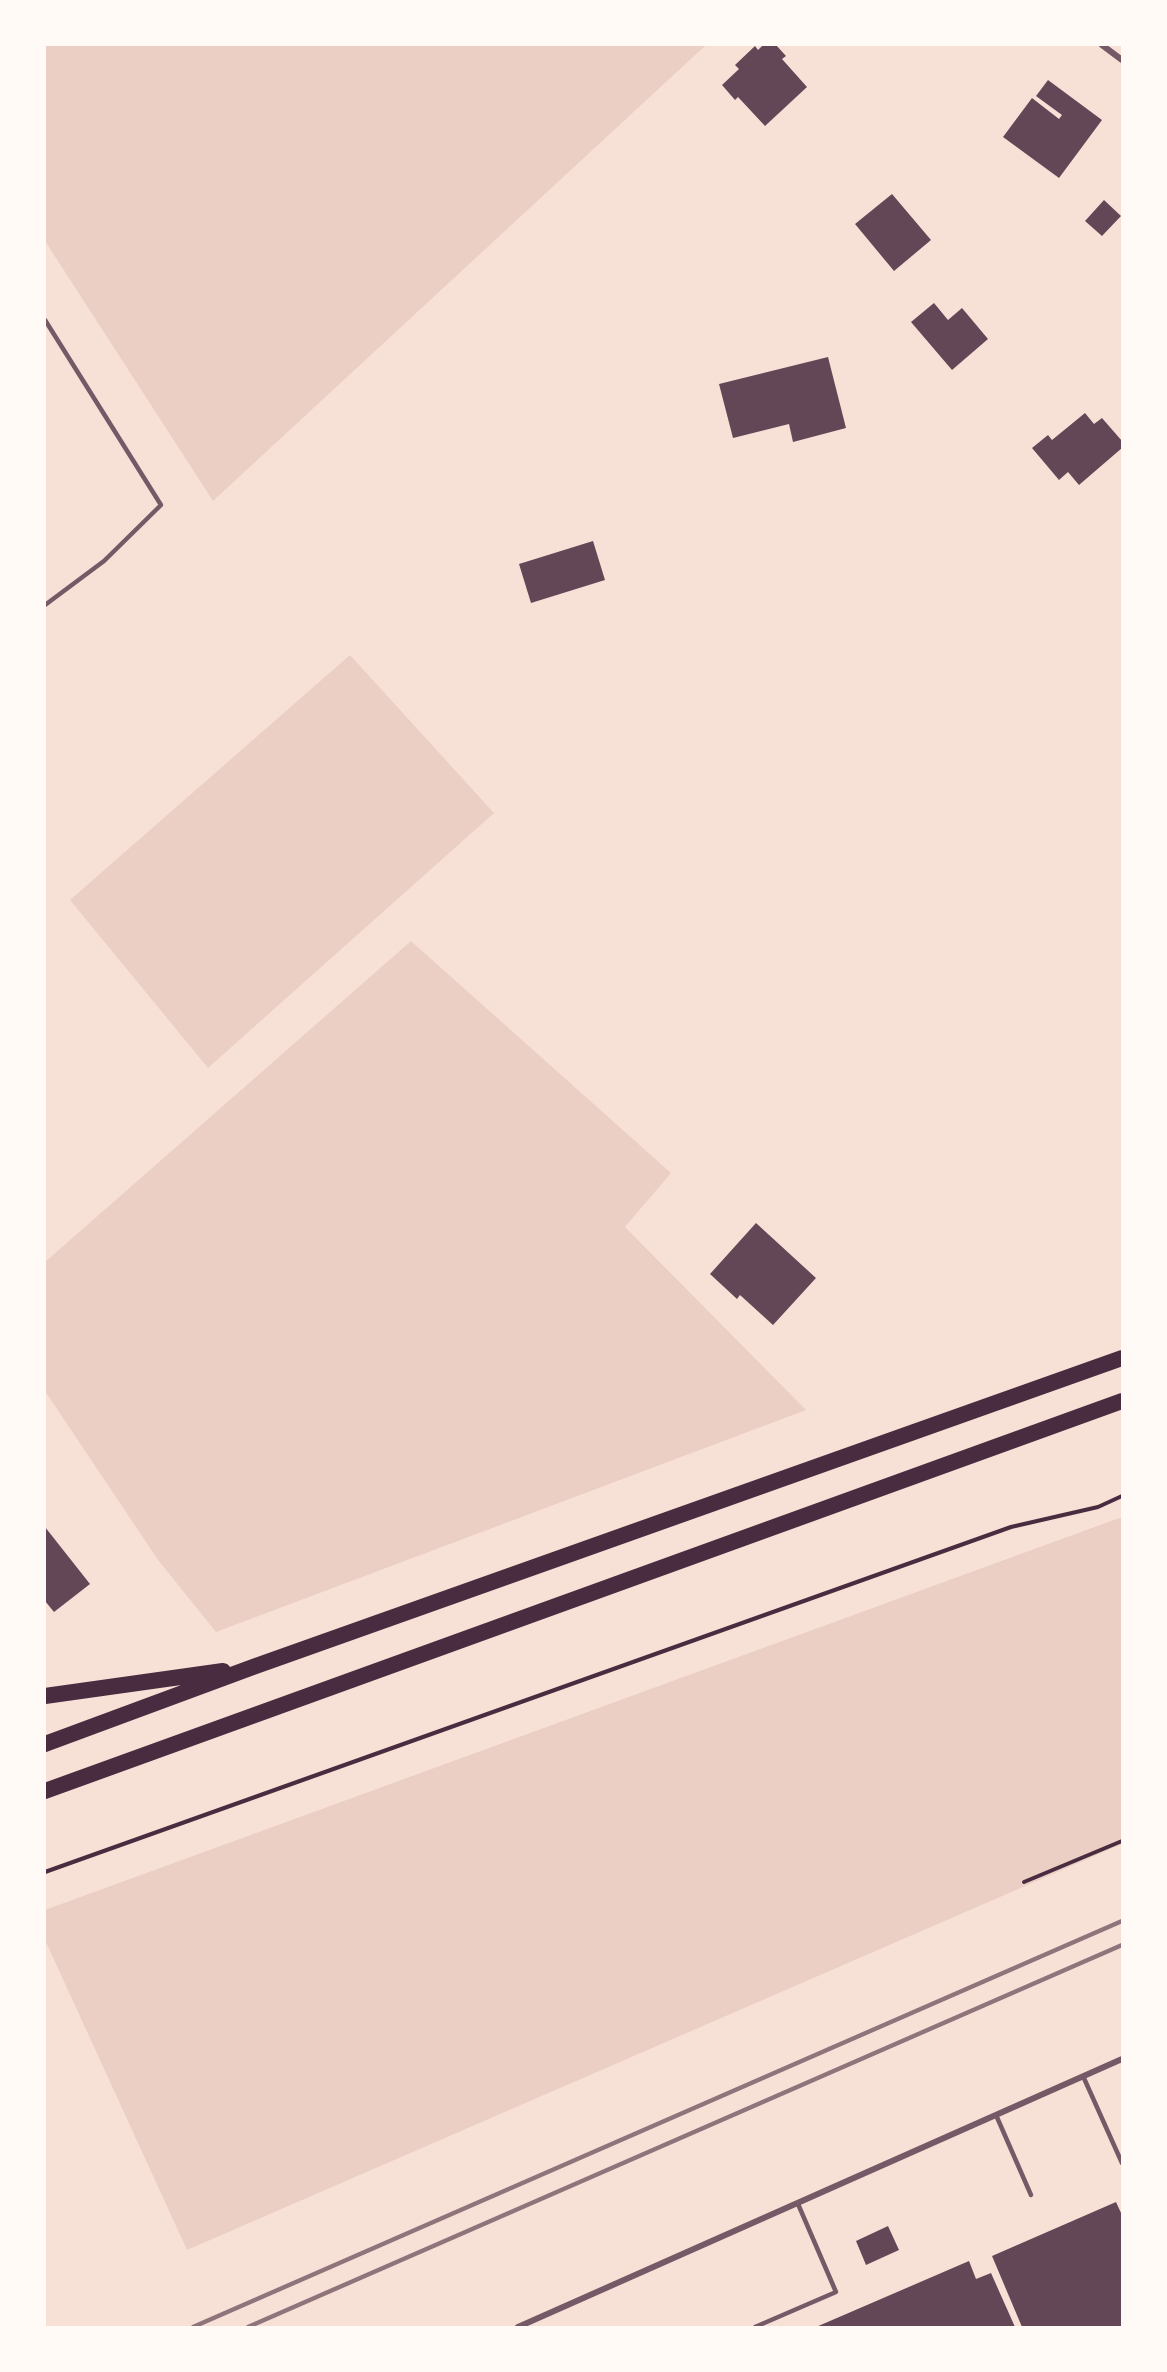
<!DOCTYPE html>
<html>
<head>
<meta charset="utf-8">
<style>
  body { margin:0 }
  #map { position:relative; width:1167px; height:2372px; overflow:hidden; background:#f7e1d7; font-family:"Sofia Sans Condensed",sans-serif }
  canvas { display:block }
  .frame { position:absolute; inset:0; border:46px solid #fffaf5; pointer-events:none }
</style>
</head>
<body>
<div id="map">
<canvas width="1167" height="2372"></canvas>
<div class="frame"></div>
</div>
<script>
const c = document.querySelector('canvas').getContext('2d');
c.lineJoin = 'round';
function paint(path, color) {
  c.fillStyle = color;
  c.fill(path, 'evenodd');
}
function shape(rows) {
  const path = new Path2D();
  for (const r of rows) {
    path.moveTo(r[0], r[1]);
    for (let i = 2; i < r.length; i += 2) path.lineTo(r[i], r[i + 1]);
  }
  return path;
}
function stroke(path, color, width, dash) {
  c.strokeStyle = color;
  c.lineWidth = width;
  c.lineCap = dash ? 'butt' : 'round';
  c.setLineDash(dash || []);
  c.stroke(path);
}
const green = shape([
  [45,45,706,45,213,501,45,241],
  [350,655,494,813,208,1068,70,900],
  [411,941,671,1173,625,1227,806,1410,216,1632,158,1560,45,1391,45,1262],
  [1122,1517,1122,1844,187,2250,45,1940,45,1910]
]);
const building = shape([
  [763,45,776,45,786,56,782,59,807,87,765,126,738,97,735,100,722,85,739,69,735,65,755,46,758,50],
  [1048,80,1102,120,1059,178,1003,137,1032,98,1059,119,1062,115,1036,96],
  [892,194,931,240,894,271,855,224],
  [1104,200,1121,216,1102,236,1085,221],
  [934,303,948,320,962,308,988,339,952,370,911,322],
  [828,357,846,428,793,442,789,424,733,438,719,384],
  [1085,413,1094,424,1102,418,1122,441,1122,448,1079,485,1068,472,1059,480,1032,448,1048,435,1052,440],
  [593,541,605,580,531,603,519,564],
  [756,1223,816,1278,773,1325,740,1295,737,1299,710,1274],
  [45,1527,90,1584,54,1612,45,1601],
  [1116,2202,1122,2215,1122,2327,1022,2327,992,2256],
  [888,2226,899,2250,866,2265,856,2241],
  [969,2261,976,2279,991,2273,1015,2327,816,2327]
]);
const path = shape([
  [45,1872,1011,1527,1098,1507,1122,1496],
  [1024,1882,1122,1841]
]);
const service = shape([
  [45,320,161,505,104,561,45,605],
  [1083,2076,1122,2163],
  [996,2115,1031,2195],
  [755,2327,836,2292,798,2204]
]);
const minor = shape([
  [1102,45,1122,60],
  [518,2327,1122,2059]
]);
const trunk = shape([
  [45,1696,223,1671],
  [45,1744,253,1667,1122,1358],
  [45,1791,1122,1401]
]);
const rail = shape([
  [193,2327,1122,1921],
  [248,2327,1122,1945]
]);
paint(green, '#ebcfc5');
paint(building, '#644757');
stroke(path, '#4a2c40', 4);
stroke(service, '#755966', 4.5);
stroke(minor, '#755966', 6);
stroke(trunk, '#4a2c40', 16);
stroke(rail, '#8f747c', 4.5);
</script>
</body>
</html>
